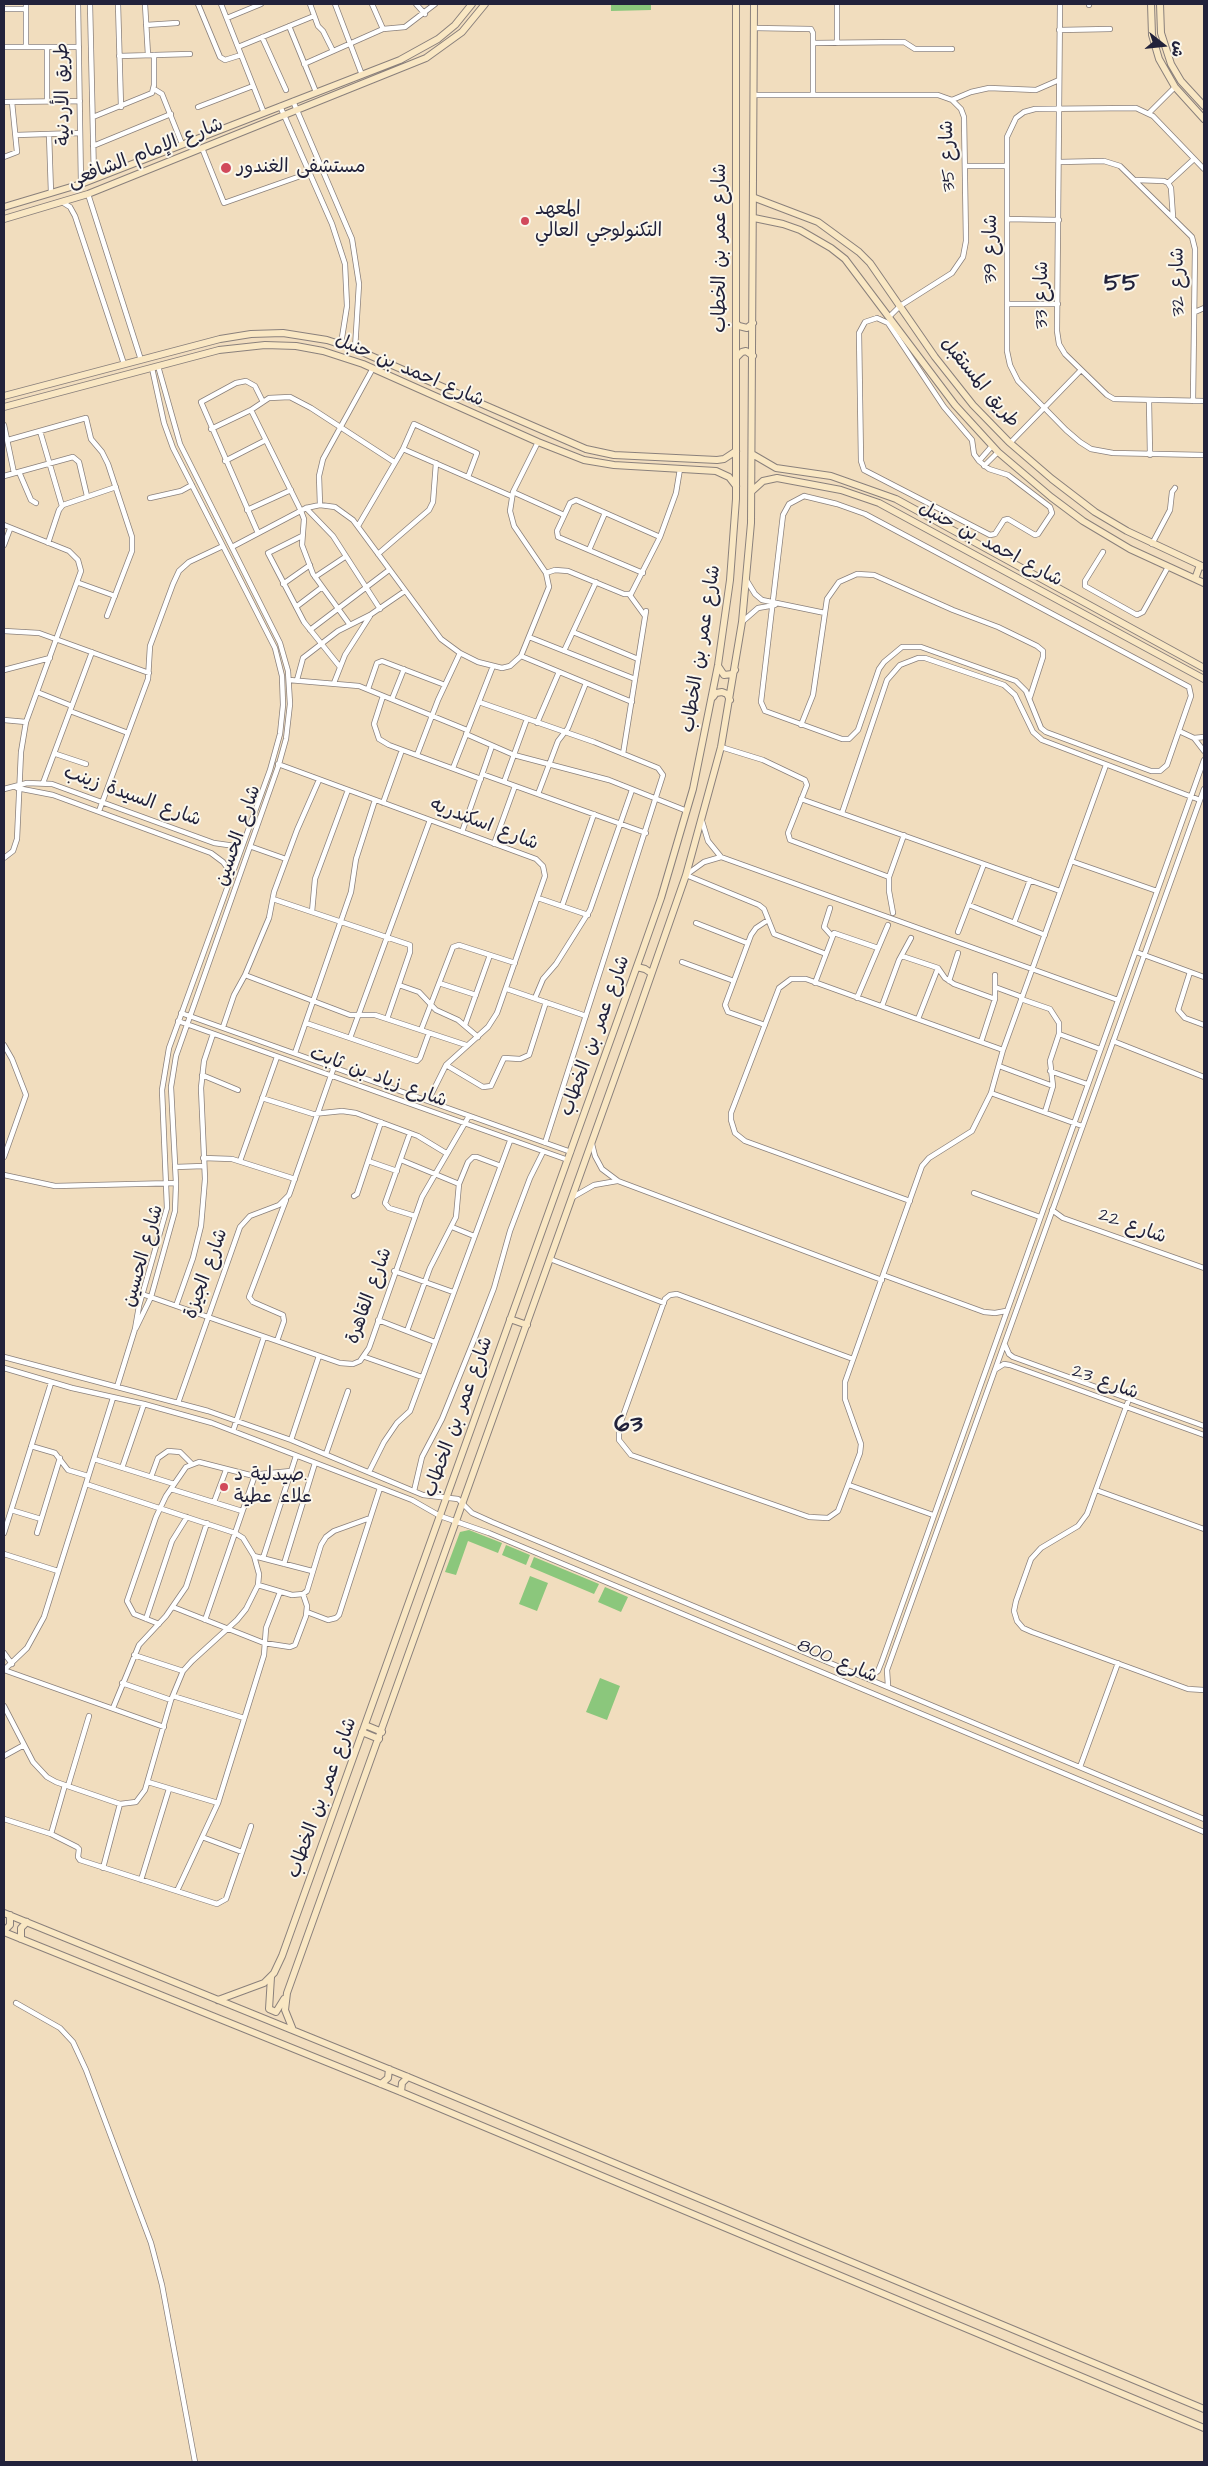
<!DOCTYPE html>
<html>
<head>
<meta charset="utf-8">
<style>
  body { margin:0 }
  #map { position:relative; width:1208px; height:2466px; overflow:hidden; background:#f1ddbe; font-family:"Architects Daughter","Playpen Sans Arabic",sans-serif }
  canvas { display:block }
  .frame { position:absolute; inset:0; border:5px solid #22223b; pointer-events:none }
  .north { position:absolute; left:1138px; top:20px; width:50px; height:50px; -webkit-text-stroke:4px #fbf7ec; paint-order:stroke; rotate:106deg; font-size:14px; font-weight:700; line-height:20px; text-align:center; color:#22223b }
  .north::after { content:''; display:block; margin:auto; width:18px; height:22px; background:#22223b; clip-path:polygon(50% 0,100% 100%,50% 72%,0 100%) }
</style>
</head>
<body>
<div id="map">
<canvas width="1208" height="2466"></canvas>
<div class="frame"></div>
<div class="north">ش</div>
</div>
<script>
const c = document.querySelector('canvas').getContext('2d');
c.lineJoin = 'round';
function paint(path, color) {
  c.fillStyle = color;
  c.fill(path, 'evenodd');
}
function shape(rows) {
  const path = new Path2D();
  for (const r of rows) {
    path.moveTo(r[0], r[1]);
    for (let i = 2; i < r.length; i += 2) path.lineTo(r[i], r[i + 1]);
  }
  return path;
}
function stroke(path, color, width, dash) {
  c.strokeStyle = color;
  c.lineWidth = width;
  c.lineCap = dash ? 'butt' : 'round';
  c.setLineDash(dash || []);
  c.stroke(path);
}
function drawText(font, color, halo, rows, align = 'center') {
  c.font = font + ' "Architects Daughter","Playpen Sans Arabic",sans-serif';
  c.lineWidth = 4;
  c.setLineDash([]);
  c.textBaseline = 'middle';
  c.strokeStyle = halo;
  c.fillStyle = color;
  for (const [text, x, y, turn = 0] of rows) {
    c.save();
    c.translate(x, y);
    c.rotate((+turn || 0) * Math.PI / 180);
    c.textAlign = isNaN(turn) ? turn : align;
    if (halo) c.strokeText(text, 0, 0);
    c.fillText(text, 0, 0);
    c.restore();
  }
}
const green = shape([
  [611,4,651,4,651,10,611,11],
  [469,1530,502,1543,498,1553,468,1541,456,1575,445,1572,460,1532],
  [506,1545,530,1555,526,1565,502,1555],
  [534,1557,599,1584,594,1594,530,1567],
  [530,1576,548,1583,537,1611,519,1604],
  [605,1587,628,1597,621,1612,598,1602],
  [600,1678,620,1686,607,1720,586,1712]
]);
const street = shape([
  [78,4,81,184],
  [90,4,94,179],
  [118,4,121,107],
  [145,4,148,55],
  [198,4,220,57,225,60,241,55],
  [221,4,264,113],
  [310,4,318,26,323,31,333,51],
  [335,4,362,75],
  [372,4,383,29],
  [416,4,425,14],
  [837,4,837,43],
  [1060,4,1057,331,1059,344,1065,354,1107,395,1114,399,1204,401],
  [1089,4,1089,5],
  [4,9,26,9],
  [227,18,261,4],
  [146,25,177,23],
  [289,26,316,92],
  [754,28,811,29,813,33,813,95],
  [1059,30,1110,29],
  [262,37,286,90],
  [813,43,904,42,915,49,952,49],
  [4,47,79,47],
  [26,47,26,4],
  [238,47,314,16],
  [119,56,190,54],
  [304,64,383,29,405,27,435,4],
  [154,89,162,94,182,144],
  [754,95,938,95,952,100,961,109,964,117,966,241,963,257,952,273,900,306,890,316],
  [952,100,971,92,989,88,1036,90,1059,80],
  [47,101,47,47],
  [293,101,352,239,359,284,355,349],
  [4,102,80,101],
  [280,106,332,224,345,264,347,306,341,344],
  [198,107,253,86],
  [1149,113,1175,87],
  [93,117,152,93,154,85,154,55],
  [49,134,51,193],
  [16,135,80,133],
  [93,146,171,114],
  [202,148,224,203,309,173],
  [4,157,17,152,12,102],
  [1059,162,1104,161,1120,166,1192,237,1195,249,1193,401],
  [965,166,1007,166],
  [1204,169,1153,116,1136,108,1035,109,1024,112,1016,118,1007,137,1007,351,1010,365,1018,381,1066,430,1080,442,1091,449,1113,453,1204,455],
  [1136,180,1164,181,1168,183,1171,188,1173,217],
  [1168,183,1194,159],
  [88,194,141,360],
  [62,202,70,207,75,216,124,364],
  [1007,219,1059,220],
  [1007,304,1058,304],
  [1195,312,1204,308],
  [877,318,888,323,944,407,972,440,974,454,979,461,989,469,1008,475,1050,507,1052,513,1038,534,1035,535,1008,519,1004,520,995,534,990,535,864,470,861,461,859,333,865,322,877,318],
  [1149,401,1150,455],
  [251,410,301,511,304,519,302,545,313,574,350,625],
  [4,425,14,473],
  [211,429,251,410,269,398,290,397,311,408,394,462],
  [40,431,62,506],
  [8,440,86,418,91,439,102,452,108,464,132,537,132,551,107,616],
  [1009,442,1011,442,1081,370],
  [403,449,511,496],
  [225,461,266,440],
  [979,461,992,446],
  [984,466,998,452],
  [19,472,31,500,36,503],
  [4,476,73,457,79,462,87,496],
  [513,492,564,515],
  [804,496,837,504,865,514,1189,687,1191,696,1167,765,1160,771,1151,771,1046,732,1041,728,1026,691,1016,681,921,647,902,647,884,662,879,669,858,730,849,739,842,739,765,711,761,702,783,515,789,504,804,496],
  [150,498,181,491,192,485],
  [320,505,319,476,323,459,373,368],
  [306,508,333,536,380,609],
  [247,510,291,490],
  [4,525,69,551,78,560,81,571,26,722,21,752,17,839,13,851,4,858],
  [358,526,403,449,414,424,477,453,468,477],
  [258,533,201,402,236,383,246,381,255,386,263,402],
  [302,536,268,553,304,622,340,667],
  [48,543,59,510,63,505,116,487],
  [1152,544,1170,510,1172,492,1175,488],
  [4,545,10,529],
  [232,547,306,508,320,505,335,507,353,520,441,639,460,653,478,662,502,668,510,666,521,656,549,587,546,573,514,526,510,511,513,492,538,442],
  [589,550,605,513],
  [1103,552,1085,581,1085,586,1137,615,1143,612,1168,567],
  [378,554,429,510,433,502,436,463],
  [546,573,555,570,568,571,624,594,631,594,660,537,676,493,680,469],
  [643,573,558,537,557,531,570,503,576,500,660,537],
  [315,577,345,557],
  [747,581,755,594,762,600,825,613],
  [79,583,115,596],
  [283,584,310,565],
  [629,594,645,616],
  [296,607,321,588],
  [742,622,758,608,775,605],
  [310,630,389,570],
  [4,631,39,633,149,673],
  [573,632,638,659],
  [529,637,635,679],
  [564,651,596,582],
  [521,656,632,702],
  [4,670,50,658],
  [289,680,359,686,467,730],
  [297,680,303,658,338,631,370,615,405,591],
  [334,683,345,655,370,616],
  [368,689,377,663,382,661,445,685],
  [37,692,72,706],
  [383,696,374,724,379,739,389,745,481,779],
  [392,699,404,669],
  [479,702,594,742,658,768,663,775,545,1143],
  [70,711,128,733],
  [4,720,26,722],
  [537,723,559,672],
  [801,725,813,695,827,599,839,582,857,574,874,575,953,610,998,627,1037,646,1043,651,1043,657,1030,697],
  [1179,731,1194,738,1204,751],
  [466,734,514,755,609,780,687,811],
  [1194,738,1204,737],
  [721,747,763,760,805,780,807,785,788,833,790,840,889,877],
  [56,754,86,764],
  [623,754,646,611],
  [417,755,438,700,460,653],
  [278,764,536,859,543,866,545,876,497,1013,488,1027,446,1065,428,1101],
  [453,768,493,666],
  [482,774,646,833],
  [504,782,527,719],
  [43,783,92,652],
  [17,788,53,795,211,853,223,862,232,874],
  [4,789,27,783,52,784,214,843,242,847],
  [538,794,558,741,568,728,586,683],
  [801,799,1060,891],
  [383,803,402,750],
  [99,811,148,679,150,646,173,584,179,571,189,562,223,546],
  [842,813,887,680,900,665,918,658,925,658,1004,685,1015,695,1033,732,1042,740,1200,800],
  [702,821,708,841,721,857,1118,1000],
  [462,832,492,746],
  [494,844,515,786],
  [252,847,286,859],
  [721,857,704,862,686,875,759,905,764,909,774,934,826,954],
  [1071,861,1157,891],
  [538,898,588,915],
  [273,899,410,945,410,952,387,1019],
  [969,905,1045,935],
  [562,906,594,814],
  [830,908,824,927,832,936],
  [312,912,315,879,348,790],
  [893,913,889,891,889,877,904,835],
  [696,923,747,943],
  [1014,923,1030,880],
  [958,932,984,864],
  [1136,952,1204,977],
  [902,956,938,968,945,978,954,984,995,999],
  [682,962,734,981],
  [1190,972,1178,1010,1185,1018,1204,1025],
  [245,975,350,1015,375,1015,466,1045],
  [949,981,958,953],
  [439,983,476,995],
  [815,983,834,933,878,948],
  [399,985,419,992,436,1010,458,1020,478,1037],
  [995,987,1022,997],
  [507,989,586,1016],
  [535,998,543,979,556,964,590,910,632,790],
  [857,998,888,925],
  [1021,999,1050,1009,1059,1023,1059,1034,1050,1061,1053,1086,1045,1112],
  [882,1006,899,960,911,938],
  [181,1013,571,1152],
  [918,1019,938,968],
  [178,1021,568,1160],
  [306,1023,417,1061,420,1058,429,1033],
  [465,1025,490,955],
  [765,1025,728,1012,725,1005,751,935,756,928,768,920],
  [223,1027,234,995,245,975,269,918,274,892,297,830,319,780],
  [421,1030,453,947,459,945,515,963],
  [1059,1034,1100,1049],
  [350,1038,430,820],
  [1113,1041,1204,1077],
  [981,1042,995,999,995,975],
  [4,1045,12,1059,26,1095,4,1157],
  [295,1053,351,892,356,859,375,800],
  [446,1065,483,1087,491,1086,504,1058,520,1059,529,1055,546,1002],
  [999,1066,1053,1086],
  [1050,1071,1087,1084],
  [202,1075,238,1090],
  [991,1093,1082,1126],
  [262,1098,313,1114,342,1111,356,1113,418,1136,446,1153],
  [410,1133,385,1203,389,1208,415,1216],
  [592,1144,595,1156,602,1169,618,1181,882,1280],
  [203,1158,232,1159,295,1179],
  [401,1160,459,1184],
  [240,1161,277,1057],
  [368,1161,397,1171],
  [175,1167,204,1166],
  [4,1175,55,1186,176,1183],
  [974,1193,1040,1217],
  [354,1196,357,1194,381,1122],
  [573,1197,594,1185,617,1181],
  [910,1201,745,1141,735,1133,731,1120,731,1113,779,988,791,979,806,979,1003,1050],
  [1052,1210,1063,1218,1204,1268],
  [452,1227,474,1236],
  [550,1259,664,1303],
  [394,1271,453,1292],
  [883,1275,984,1312,995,1313,1006,1311],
  [142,1294,340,1363,353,1364,360,1361,369,1348,422,1197,469,1116],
  [176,1306,193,1258,201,1226,205,1179,201,1088,204,1061,213,1034],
  [378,1320,435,1342],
  [136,1328,151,1297,175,1211,176,1183,171,1087,176,1056,279,764,286,739,290,704,288,671,280,643,180,444,158,366],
  [407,1331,430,1268,456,1217,459,1184,468,1162,473,1157,477,1157,501,1166],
  [277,1341,284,1321,283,1315,253,1302,249,1297,286,1200],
  [1005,1345,1009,1354,1013,1357,1204,1426],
  [4,1357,208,1411,291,1440,423,1495,458,1499,472,1513,492,1522,1204,1819],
  [365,1357,422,1377],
  [853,1359,677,1294,670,1295,665,1299,619,1427,619,1440,631,1455,809,1517,828,1518,838,1511,860,1453,861,1444,845,1399,845,1382,883,1275,922,1166,929,1158,972,1131,991,1093,1003,1050,1106,765],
  [4,1368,72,1388,144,1404,212,1423,412,1500,440,1516,489,1533,1204,1832],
  [996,1369,1004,1364,1010,1365,1204,1435],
  [117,1387,135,1329,139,1306,167,1208,162,1090,169,1048,270,770,280,734,283,705,282,676,275,648,173,448,164,423,152,368],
  [1129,1399,1087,1514,1078,1526,1041,1548,1031,1559,1016,1601,1014,1611,1017,1621,1023,1628,1032,1632,1188,1689,1204,1690],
  [178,1403,240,1227,250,1216,279,1205,289,1195,334,1067],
  [233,1431,264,1337],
  [291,1440,319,1356],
  [31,1446,55,1453,68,1470,88,1476],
  [326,1454,348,1391],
  [94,1459,174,1484],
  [122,1468,144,1404],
  [369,1472,384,1442,397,1423,410,1411,510,1141],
  [151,1477,158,1458,168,1451,180,1452,192,1464],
  [849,1485,933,1515],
  [171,1489,242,1511],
  [1096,1490,1204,1529],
  [414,1491,422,1457,442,1419,476,1335,494,1288,510,1231,530,1178,543,1152],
  [214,1502,226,1470],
  [11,1510,41,1519],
  [4,1533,51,1383],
  [37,1533,60,1458],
  [4,1554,58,1571],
  [254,1556,312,1571],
  [263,1558,296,1456],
  [284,1564,315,1463],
  [258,1585,292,1595,303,1594,307,1591,321,1545,326,1537,334,1531,370,1518],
  [173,1607,264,1643,290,1647,295,1645,306,1616,307,1606,303,1594],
  [307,1612,328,1620,336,1618,339,1615,380,1488],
  [146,1619,172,1541,187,1517],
  [205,1620,255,1475],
  [159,1624,134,1614,127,1601,156,1517,166,1496,186,1467,199,1462,250,1475,291,1471],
  [4,1653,12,1664],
  [134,1655,183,1671],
  [4,1670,27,1648,44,1617,113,1398],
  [4,1670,164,1727],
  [868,1678,878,1671,882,1661,1204,760],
  [122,1683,171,1700],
  [888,1686,887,1670,1204,789],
  [173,1696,244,1718],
  [4,1706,33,1762,47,1777,56,1782,120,1804,136,1802,145,1790,171,1700,183,1671,192,1661,237,1620,246,1609,258,1585,259,1574,254,1556,243,1538,235,1533,86,1484],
  [113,1708,139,1645,166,1616,186,1587,207,1523],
  [4,1756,24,1745],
  [1080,1767,1118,1663],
  [148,1782,218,1803],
  [68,1786,89,1716],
  [4,1819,51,1834,77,1847,79,1849,78,1857,80,1860,217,1904,226,1899,251,1826],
  [51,1834,65,1785],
  [202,1837,242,1852],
  [103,1868,120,1804],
  [141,1880,169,1789],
  [177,1891,218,1803,264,1655,266,1628,280,1592],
  [16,2003,60,2028,73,2042,86,2070,151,2243,162,2285,195,2462]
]);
const secondary = shape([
  [1151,4,1152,35,1159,59,1175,87,1204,119],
  [1160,4,1161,33,1171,64,1181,81,1204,106],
  [755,198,818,222,859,252,870,263,935,357,973,405,1009,442,1052,479,1095,512,1127,531,1204,567],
  [4,207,81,184,400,60,438,39,455,25,472,4],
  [754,218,783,224,800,230,831,248,845,259,955,405,998,452,1051,497,1083,521,1130,549,1204,583],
  [4,219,88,194,426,58,462,32,485,4],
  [736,323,739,326,747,328,753,323],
  [737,357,742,352,746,351,753,356],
  [4,396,220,339,251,334,283,333,327,340,355,349,586,449,614,455,717,460,724,459,736,451],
  [4,407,219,350,265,345,296,346,323,351,363,364,538,442,584,460,614,465,716,471,729,477,736,486],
  [752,454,776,468,831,476,896,499,1204,668],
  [752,491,763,481,777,478,841,490,879,503,1204,679],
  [1195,579,1200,565],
  [718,666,724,675,732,674,735,670],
  [713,697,716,693,722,692,727,694,730,700],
  [637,967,645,969,651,973],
  [510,1319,527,1325],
  [365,1725,382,1732],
  [362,1732,379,1739],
  [4,1913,408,2077,1204,2409],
  [4,1931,10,1925,10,1915],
  [4,1932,401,2092,1204,2428],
  [21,1939,21,1928,27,1922],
  [271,1977,269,2009,276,2012,284,1999],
  [218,2000,264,1983,274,1973,282,1956,642,952,661,898,693,789,718,665,730,580,736,499,736,4],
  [293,2030,285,2010,287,1993,634,1024,686,875,721,747,742,622,751,523,754,4],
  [381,2084,388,2078,389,2069],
  [401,2092,402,2083,408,2077]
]);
const markers = [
  [226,168,6,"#d1495b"],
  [525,221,5,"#d1495b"],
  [224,1487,5,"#d1495b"]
];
const streetNames = [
  ["طريق الأردنية",64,94,-91],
  ["شارع الإمام الشافعى",146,154,-21],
  ["شارع 35",949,156,-92],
  ["شارع عمر بن الخطاب",721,248,-90],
  ["شارع 39",992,249,-90],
  ["شارع 32",1179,282,-91],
  ["شارع 33",1043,295,-90],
  ["شارع احمد بن حنبل",409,371,23],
  ["طريق المستقبل",979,383,50],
  ["شارع احمد بن حنبل",990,545,28],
  ["شارع عمر بن الخطاب",702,649,-81],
  ["شارع السيدة زينب",132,797,20],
  ["شارع اسكندريه",484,825,21],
  ["شارع الحسين",239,836,-71],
  ["شارع عمر بن الخطاب",596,1036,-70],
  ["شارع زياد بن ثابت",378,1078,20],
  ["شارع 22",1132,1227,20],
  ["شارع الحسين",144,1256,-74],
  ["شارع الجيزة",207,1274,-70],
  ["شارع القاهرة",370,1296,-70],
  ["شارع 23",1105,1383,20],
  ["شارع عمر بن الخطاب",459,1417,-70],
  ["شارع 800",837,1662,23],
  ["شارع عمر بن الخطاب",323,1798,-70]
];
const poiNames = [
  ["مستشفى الغندور",237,168],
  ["المعهد",535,210],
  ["التكنولوجي العالي",535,232],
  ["صيدلية د.",234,1476],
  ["علاء عطية",234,1498]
];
const districtNames = [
  ["55",1122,285],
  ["63",629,1426]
];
paint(green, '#8bc77c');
stroke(street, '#8a807c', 6);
stroke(secondary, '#8a807c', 8);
stroke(street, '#fff', 4.5);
stroke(secondary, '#f9e7c3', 6);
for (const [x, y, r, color] of markers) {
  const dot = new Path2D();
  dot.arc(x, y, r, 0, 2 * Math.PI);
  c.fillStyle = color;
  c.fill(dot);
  stroke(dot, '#fbf7ec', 2);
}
drawText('19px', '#22223b', '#fbf7ec', streetNames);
drawText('19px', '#22223b', '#fbf7ec', poiNames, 'left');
c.letterSpacing = '1px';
drawText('bold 24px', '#22223b', '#fbf7ec', districtNames);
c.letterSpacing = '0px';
</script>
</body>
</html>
